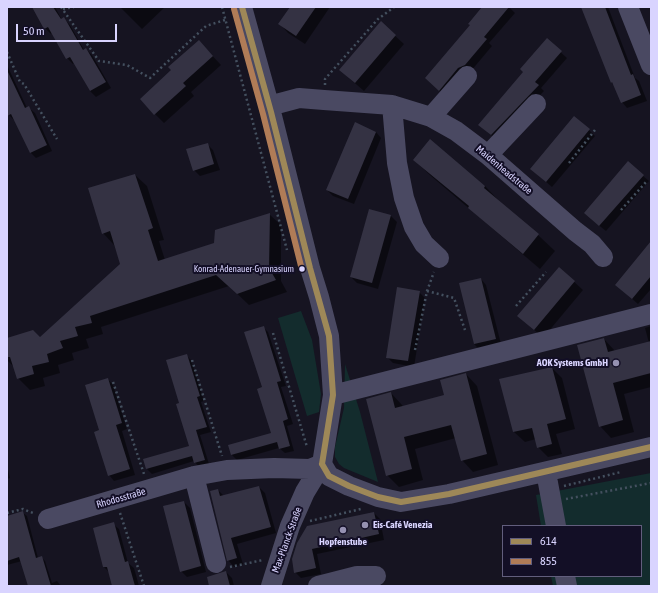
<!DOCTYPE html>
<html>
<head>
<meta charset="utf-8">
<style>
  body { margin:0 }
  #map { position:relative; width:658px; height:593px; overflow:hidden; background:#161421; font-family:"Asap Condensed",sans-serif }
  canvas { display:block }
  .frame { position:absolute; inset:0; border:8px solid #d9d4ff; pointer-events:none }
  .legend { position:absolute; left:502px; top:525px; width:140px; height:52px; box-sizing:border-box; background:#130f26; border:1px solid #625e7d; margin:0; padding:5px 7px; list-style:none; font-size:12px; color:#d9d4ff }
  .legend li { display:flex; align-items:center; gap:8px; height:20px }
  .legend b { width:20px; border:1px solid #625e7d }
  .scale { position:absolute; left:16px; top:24px; width:101px; height:18px; box-sizing:border-box; border:2px solid #d9d4ff; border-top:0; padding-left:5px; font-size:12px; line-height:14px; white-space:nowrap; color:#d9d4ff; -webkit-text-stroke:3px #130f26; paint-order:stroke }
</style>
</head>
<body>
<div id="map">
<canvas width="658" height="593"></canvas>
<div class="frame"></div>
<ul class="legend">
<li><b style="height:5px;background:#9e8858"></b>614</li>
<li><b style="height:5px;background:#b07c57"></b>855</li>
</ul>
<div class="scale">50 m</div>
</div>
<script>
const c = document.querySelector('canvas').getContext('2d');
c.lineJoin = 'round';
function paint(path, color) {
  c.fillStyle = color;
  c.fill(path, 'evenodd');
}
function shape(rows) {
  const path = new Path2D();
  for (const r of rows) {
    path.moveTo(r[0], r[1]);
    for (let i = 2; i < r.length; i += 2) path.lineTo(r[i], r[i + 1]);
  }
  return path;
}
function stroke(path, color, width, dash) {
  c.strokeStyle = color;
  c.lineWidth = width;
  c.lineCap = dash ? 'butt' : 'round';
  c.setLineDash(dash || []);
  c.stroke(path);
}
function drawText(font, color, halo, rows, align = 'center') {
  c.font = font + ' "Asap Condensed",sans-serif';
  c.lineWidth = 4;
  c.setLineDash([]);
  c.textBaseline = 'middle';
  c.strokeStyle = halo;
  c.fillStyle = color;
  for (const [text, x, y, turn = 0] of rows) {
    c.save();
    c.translate(x, y);
    c.rotate((+turn || 0) * Math.PI / 180);
    c.textAlign = isNaN(turn) ? turn : align;
    if (halo) c.strokeText(text, 0, 0);
    c.fillText(text, 0, 0);
    c.restore();
  }
}
const green = shape([
  [301,311,312,340,321,394,319,412,307,416,278,318],
  [345,364,360,412,378,482,344,468,339,464,335,457,335,447,344,408],
  [651,473,651,586,553,586,551,576,641,576,641,526,541,526,536,495]
]);
const shadow = shape([
  [33,7,55,7,62,20,64,19,70,25,84,50,86,49,92,55,111,88,96,97,90,91,74,63,73,64,67,58,52,33,51,34,45,28],
  [120,7,165,7,142,29],
  [291,7,330,7,305,44,288,33,280,24],
  [483,7,509,7,515,13,489,43,492,46,471,71,445,96,432,84],
  [582,7,608,7,635,78,639,81,647,101,627,108,622,102,615,86,612,83],
  [381,23,404,44,364,91,349,78],
  [547,40,567,58,541,88,544,91,497,140,485,130],
  [207,50,221,65,191,92,194,96,164,123,155,114,173,70],
  [7,65,27,108,29,108,35,113,52,151,36,158,30,152,15,121,9,115,7,111],
  [589,130,595,136,552,187,531,169],
  [376,132,381,138,354,204,333,196,327,190],
  [207,144,213,150,220,170,200,176,194,170],
  [414,160,485,186,501,203,538,235,555,251,540,269,431,176],
  [135,175,147,186,164,240,159,241,165,260,215,244,269,214,281,225,281,281,287,292,249,305,229,286,101,327,103,334,86,339,89,348,72,353,74,360,58,365,60,373,43,378,45,386,30,390,18,378,14,367,7,360,7,339,40,338,121,264,114,245,103,233],
  [643,176,649,181,606,231,591,219],
  [369,210,391,216,397,222,378,289,357,283,351,277],
  [651,242,651,289,638,304,622,290],
  [559,268,583,290,543,338,519,316],
  [481,279,486,285,501,344,480,350,474,344],
  [419,292,425,298,414,367,393,363,387,357],
  [651,326,651,387,624,394,634,432,611,438,600,426,604,339,615,351,649,343,645,328],
  [263,327,268,332,286,386,281,387,293,424,287,426,294,451,285,453,279,448,237,460,232,455,229,446,272,434,263,388],
  [186,355,191,360,204,401,201,402,211,432,200,435,209,464,199,467,194,461,152,474,147,469,190,447,181,403],
  [552,368,562,378,575,429,556,434,562,454,548,457,538,447,536,439,525,442,514,432,501,380],
  [466,374,477,386,498,465,473,472,462,460,456,438,415,449,423,480,399,487,387,475,391,393,402,405,403,407,445,396],
  [108,379,113,385,127,429,122,431,135,475,114,481,109,475,100,431],
  [7,466,10,478,7,479],
  [259,487,265,493,276,533,237,544,243,564,234,567,228,560,218,490,224,496],
  [184,502,190,508,206,572,187,577,181,571],
  [23,513,27,516,38,558,41,557,45,561,52,583,57,581,61,586,30,586,22,561,7,565,7,517],
  [374,513,380,519,384,540,317,554,321,574,301,578,295,572,293,559],
  [113,524,119,529,128,563,134,568,139,586,113,586,109,572,104,567],
  [226,572,232,578,234,586,210,586]
]);
const building = shape([
  [32,7,53,7,61,19,64,17,83,50,86,48,106,82,90,91,70,57,66,59,48,27,44,29],
  [290,7,316,7,296,36,278,24],
  [482,7,509,7,484,37,487,39,465,65,458,68,439,91,425,78,470,25,468,24],
  [581,7,605,7,631,75,633,74,641,95,621,103,612,82,611,83],
  [381,21,396,35,355,83,339,70],
  [547,38,562,51,535,82,539,85,491,135,478,125,523,72,520,69],
  [199,40,213,56,183,83,186,86,154,115,140,99,171,70,168,67],
  [7,70,25,108,29,106,47,145,30,153,11,114,7,116],
  [574,116,590,129,546,182,530,169],
  [355,122,376,132,348,199,326,190],
  [430,139,485,186,484,188,539,234,523,254,468,208,469,206,413,160],
  [208,143,214,164,193,171,186,149],
  [628,161,644,175,599,226,584,213],
  [135,174,153,228,148,230,158,261,214,243,215,230,270,213,269,268,276,280,237,294,216,275,90,316,92,323,75,327,78,336,60,341,63,348,47,354,49,362,32,366,34,374,17,379,10,357,7,357,7,338,33,330,40,337,120,264,110,231,102,234,88,188],
  [369,209,391,215,372,283,350,277],
  [651,241,651,276,632,299,615,285],
  [559,267,575,281,534,330,517,316],
  [481,278,496,339,474,344,459,283],
  [397,287,420,291,408,361,386,358],
  [264,326,281,381,277,382,288,419,283,421,290,446,279,449,277,442,231,455,228,445,271,433,257,389,262,387,244,332],
  [604,338,608,352,651,341,651,373,613,383,623,420,599,427,577,345],
  [187,354,200,396,197,397,207,427,196,430,205,460,194,463,192,456,146,469,143,459,189,446,176,404,179,403,166,360],
  [552,367,566,419,547,424,552,444,537,448,532,428,513,432,499,379],
  [466,373,487,454,461,461,451,425,404,437,412,469,386,476,366,399,391,392,395,408,444,395,440,380],
  [108,378,122,423,116,425,130,469,108,476,94,432,99,430,85,385],
  [259,486,271,527,231,538,237,558,227,561,210,491,218,489,220,496],
  [184,501,201,566,180,572,163,506],
  [23,511,36,558,42,556,51,586,28,586,19,557,7,561,7,516],
  [374,512,379,534,312,549,316,568,294,573,292,559,297,543,307,526],
  [114,522,125,562,128,561,135,586,112,586,107,567,103,567,93,528],
  [226,571,230,586,209,586,207,577]
]);
const path = shape([
  [61,7,99,61,127,65,150,78,206,26,225,20],
  [222,7,287,250],
  [63,9,74,7],
  [7,52,20,82,24,84,57,139],
  [325,85,325,79,378,19,394,7],
  [569,163,595,130],
  [621,210,647,181],
  [427,291,454,298,465,330],
  [516,306,546,272],
  [273,333,307,447],
  [415,350,427,291,434,272],
  [192,360,222,456],
  [113,382,144,474],
  [564,486,621,472],
  [566,499,651,483],
  [7,513,23,509,33,513],
  [120,513,144,586],
  [310,521,361,509],
  [230,567,263,560]
]);
const minor = shape([
  [242,7,271,112,310,268,319,297,329,336,333,395,322,464,305,492,290,526,271,586],
  [628,7,651,65],
  [392,105,397,163,404,198,414,227,424,244,439,258],
  [269,106,299,98,324,100,392,105,431,117,456,131,488,155,575,231,592,244,603,257],
  [431,117,467,76],
  [488,155,536,104],
  [333,395,651,314],
  [322,464,329,476,349,486,378,497,401,502,449,494,651,447],
  [546,472,556,526],
  [194,476,216,563],
  [48,519,194,476,227,470,274,468,310,469,322,464],
  [565,576,567,586],
  [318,586,357,576,376,576]
]);
const bus1 = shape([
  [242,7,271,112,310,268,329,336,333,395,322,464],
  [322,464,329,476,349,486,378,497,401,502,449,494,651,447]
]);
const bus2 = shape([
  [234,9,263,114,302,270]
]);
const markers = [
  [302,269,3.5,"#d9d4ff"],
  [616,363,4,"#9591b1"],
  [365,525,4,"#9591b1"],
  [343,530,4,"#9591b1"]
];
const busNames = [
  ["Konrad-Adenauer-Gymnasium",294,269]
];
const streetNames = [
  ["Maidenheadstraße",504,170,40],
  ["Rhodosstraße",121,498,-16],
  ["Max-Planck-Straße",287,540,-70]
];
const poiNames = [
  ["AOK Systems GmbH",608,363],
  ["Eis-Café Venezia",373,525,"left"],
  ["Hopfenstube",343,542,"center"]
];
paint(green, '#132c2d');
paint(shadow, '#0007');
paint(building, '#343243');
stroke(path, '#44505f', 2.5, [2, 3]);
stroke(minor, '#4a4962', 20);
stroke(bus1, '#9e8858', 6);
stroke(bus2, '#b07c57', 6);
for (const [x, y, r, color] of markers) {
  const dot = new Path2D();
  dot.arc(x, y, r, 0, 2 * Math.PI);
  c.fillStyle = color;
  c.fill(dot);
  stroke(dot, '#130f26', 1.5);
}
drawText('9px', '#d9d4ff', '#130f26', busNames, 'right');
drawText('10px', '#d9d4ff', '#130f26', streetNames);
drawText('bold 10px', '#d9d4ff', '#130f26', poiNames, 'right');
</script>
</body>
</html>
